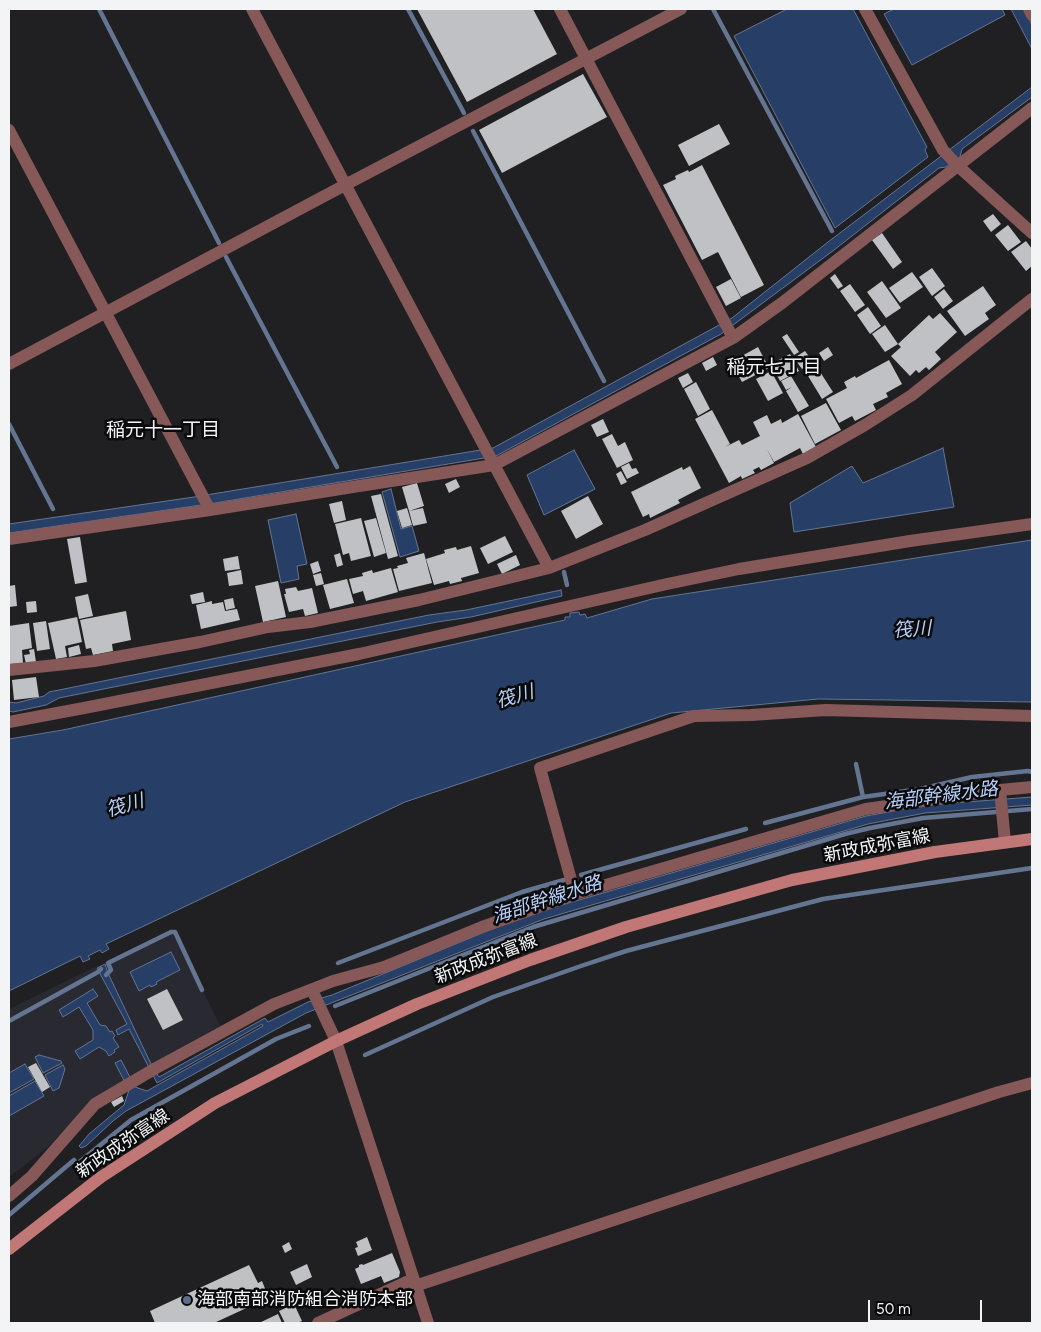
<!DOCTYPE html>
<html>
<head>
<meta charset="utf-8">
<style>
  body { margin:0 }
  #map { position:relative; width:1041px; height:1332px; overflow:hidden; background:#202023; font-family:Figtree,sans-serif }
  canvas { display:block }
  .frame { position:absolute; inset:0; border:10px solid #f3f4f6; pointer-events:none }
  .scale { position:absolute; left:868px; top:1300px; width:114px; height:22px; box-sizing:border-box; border:2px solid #f3f4f6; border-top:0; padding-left:6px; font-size:15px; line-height:18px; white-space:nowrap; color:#f3f4f6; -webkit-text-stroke:4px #0a0a0b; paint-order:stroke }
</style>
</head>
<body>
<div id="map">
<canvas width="1041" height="1332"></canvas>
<div class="frame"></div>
<div class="scale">50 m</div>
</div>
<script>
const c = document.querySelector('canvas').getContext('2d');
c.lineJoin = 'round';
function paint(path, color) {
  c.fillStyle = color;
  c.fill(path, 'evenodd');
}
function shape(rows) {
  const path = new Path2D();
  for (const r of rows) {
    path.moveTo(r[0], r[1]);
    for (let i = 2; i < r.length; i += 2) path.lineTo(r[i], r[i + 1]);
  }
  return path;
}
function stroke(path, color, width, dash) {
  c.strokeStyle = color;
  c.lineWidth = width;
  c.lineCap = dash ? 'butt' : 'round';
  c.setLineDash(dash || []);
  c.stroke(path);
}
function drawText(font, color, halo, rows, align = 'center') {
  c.font = font + ' Figtree,"Noto Sans JP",sans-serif';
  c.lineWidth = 5;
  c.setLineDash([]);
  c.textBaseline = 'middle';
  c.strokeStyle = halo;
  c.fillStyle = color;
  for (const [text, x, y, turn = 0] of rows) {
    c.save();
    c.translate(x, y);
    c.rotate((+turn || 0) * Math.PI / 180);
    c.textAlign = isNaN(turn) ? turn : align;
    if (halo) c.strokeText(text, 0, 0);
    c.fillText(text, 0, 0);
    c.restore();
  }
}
const built = shape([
  [172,933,175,933,220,1026,151,1064,109,974,113,971,110,963],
  [95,967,99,971,127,1024,116,1031,119,1035,129,1029,148,1066,92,1100,48,1147,9,1177,9,1009]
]);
const water = shape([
  [787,9,853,9,927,147,925,150,928,157,835,228,734,36,787,9],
  [894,9,1002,9,1005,15,912,65,884,14,894,9],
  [1011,9,1024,9,1032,25,1032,49,1011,9],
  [1032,87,1032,97,962,149,960,157,946,167,939,168,834,250,721,334,496,456,215,503,9,533,9,524,194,497,493,448,732,318,828,242,1032,87],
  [943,448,954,507,794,532,790,503,852,466,863,483,943,448],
  [574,450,595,489,544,515,527,475,574,450],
  [391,489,401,529,412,526,419,551,400,557,382,492,391,489],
  [296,514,307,564,297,566,299,579,281,583,268,520,296,514],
  [1032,540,1032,702,818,699,671,713,405,802,106,944,109,949,102,953,100,950,88,956,90,959,83,962,80,956,9,991,9,739,63,730,565,620,565,617,570,617,570,613,579,612,580,615,585,614,587,618,652,599,1032,540],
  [561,590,562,596,471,617,437,622,59,698,46,705,13,712,9,711,9,702,16,703,44,696,49,692,59,690,429,615,466,610,561,590],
  [1032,797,1032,805,925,813,868,824,544,919,306,1013,126,1111,113,1121,86,1146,81,1148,79,1146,89,1134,124,1105,129,1090,115,1063,121,1060,135,1087,147,1091,263,1026,262,1024,157,1083,129,1029,118,1035,116,1030,127,1024,97,968,105,964,108,973,151,1064,159,1077,265,1018,268,1022,308,1002,332,995,521,917,866,816,927,805,1032,797],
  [171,952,180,970,156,982,157,984,151,987,150,985,139,991,130,972,171,952],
  [93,989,98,996,87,1003,100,1025,106,1026,110,1032,112,1031,115,1036,113,1038,119,1047,114,1050,115,1052,109,1056,106,1051,99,1047,80,1059,75,1051,93,1040,93,1030,79,1007,63,1017,59,1010,93,989],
  [39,1055,61,1061,62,1063,43,1073,35,1057,39,1055],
  [25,1064,34,1079,9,1093,9,1073,25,1064],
  [63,1065,65,1069,59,1088,53,1091,45,1075,63,1065],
  [35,1081,44,1096,9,1116,9,1096,35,1081]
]);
const stream = shape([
  [99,9,219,243],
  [408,9,464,113],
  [713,9,832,231],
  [473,131,604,381],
  [226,257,337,467],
  [9,424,53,509],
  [564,572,567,585],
  [856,764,863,797],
  [765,823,863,797,920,789,972,777,1028,771,1032,772],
  [581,875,746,829],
  [338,963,522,892,564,880],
  [106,975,111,970,108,963,171,932,175,932,202,990],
  [335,1006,533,927,845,834,870,828,923,818,1032,809],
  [9,1021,98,972,101,969],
  [365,1055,493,997,581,966,626,951,823,899,1032,868],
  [9,1215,74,1160,77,1164,131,1120,276,1039,309,1026]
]);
const building = shape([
  [417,9,533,9,557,54,467,102],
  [583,74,607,117,502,173,479,130],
  [719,124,730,144,689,166,678,145],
  [702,165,764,285,741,297,718,252,702,260,663,185,676,179,675,176,688,170,689,172],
  [993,214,1001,224,991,232,983,221],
  [1008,225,1021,242,1008,251,995,235],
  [882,233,902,262,893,269,872,240],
  [1026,241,1032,249,1032,266,1026,271,1011,252],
  [932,268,945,286,932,296,919,277],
  [912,272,923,287,900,303,889,288],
  [835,274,843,286,838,289,830,278],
  [731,279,741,298,726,306,716,287],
  [882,281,901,308,886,318,867,292],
  [850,284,865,305,855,312,840,291],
  [983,286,996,305,985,313,989,319,965,336,947,311],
  [944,289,953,301,943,309,934,297],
  [868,307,881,326,870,334,857,315],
  [940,313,957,332,935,352,941,359,929,370,926,367,919,373,916,370,910,376,891,356,901,347,898,344,929,315,933,319],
  [885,325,898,344,885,352,872,334],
  [787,334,799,352,794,355,782,337],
  [758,347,769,368,742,382,731,362],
  [828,347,833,355,824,361,819,353],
  [805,351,813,362,802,369,794,358],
  [790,354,799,371,780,381,771,364],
  [713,357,717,365,706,371,702,363],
  [889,360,902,384,886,393,888,397,873,404,876,410,855,421,852,416,839,423,826,399,847,388,844,382,855,376,856,378],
  [815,364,833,392,822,399,805,371],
  [771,371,783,393,768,401,756,379],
  [688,373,693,382,683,388,678,378],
  [791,376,809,406,798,412,786,391,792,387,786,390,781,381],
  [696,382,710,409,698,416,684,389],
  [826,403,841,430,815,444,801,416],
  [712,410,730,444,725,447,739,440,742,445,760,436,753,422,767,415,771,424,781,419,782,423,798,414,816,447,803,454,800,448,774,462,767,449,774,463,761,470,759,467,753,470,755,473,742,479,741,476,729,483,695,419],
  [603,419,609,432,597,437,591,425],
  [612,434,618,446,625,442,633,460,617,468,602,439],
  [629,463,632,469,636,468,639,473,627,479,621,467],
  [690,466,701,488,678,500,680,503,650,518,649,514,643,517,631,492,682,467,683,470],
  [621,471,627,482,621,485,616,474],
  [456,479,460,487,449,493,445,484],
  [417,483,424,506,409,511,402,487],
  [381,494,398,556,388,559,371,496],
  [588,496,603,524,576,539,561,511],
  [342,501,346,520,334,523,329,504],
  [407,508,412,525,402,528,397,511],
  [423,508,427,523,413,526,409,511],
  [361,518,371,556,351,561,349,553,343,555,335,524],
  [376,518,386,553,374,557,364,521],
  [505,536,513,552,488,564,480,548],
  [80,537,87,582,75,584,67,539],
  [471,546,479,573,461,578,462,581,450,584,449,581,434,585,426,559,445,553,444,550,456,547,457,550],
  [340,553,343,565,337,567,334,555],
  [424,553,432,583,399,591,393,569,398,568,397,566,408,563,406,558],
  [516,555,520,565,502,574,497,564],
  [238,556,240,569,225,571,223,559],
  [318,561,321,571,313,574,310,564],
  [391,568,398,592,366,601,363,591,353,594,349,579,363,576,362,573,372,570,373,573],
  [241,570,243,584,229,586,227,573],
  [321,573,324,584,316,586,313,575],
  [347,579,354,603,330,609,323,585],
  [278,581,286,617,263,622,255,586],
  [15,585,17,606,9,607,9,586],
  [296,587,298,591,312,588,318,613,305,616,303,609,289,612,284,594,286,594,285,589],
  [203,592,205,602,192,604,190,595],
  [88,594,93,616,79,619,75,597],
  [233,598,235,608,226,610,224,600],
  [36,601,37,612,27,613,26,602],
  [212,601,212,604,223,602,225,611,237,609,240,620,201,629,196,605],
  [126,611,131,640,112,644,113,651,93,655,91,648,86,649,80,620],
  [77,617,82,642,65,646,67,657,56,659,48,623],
  [46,621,50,649,37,651,33,623],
  [29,623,32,648,22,650,23,663,10,664,9,651,9,626],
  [79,645,81,654,69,657,68,648],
  [34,649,36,662,26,664,24,655,30,654,29,650],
  [36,677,39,697,14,700,12,680],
  [167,989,183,1020,163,1030,147,999],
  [36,1063,50,1087,42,1092,28,1067],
  [122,1096,124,1101,114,1107,111,1102],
  [367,1237,372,1250,358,1256,355,1248,358,1247,356,1242],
  [289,1242,292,1249,285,1253,282,1246],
  [392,1253,400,1272,399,1277,384,1283,381,1276,361,1284,355,1269,359,1267,359,1265,362,1264,363,1265],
  [307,1264,312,1277,296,1285,290,1272],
  [249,1265,258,1283,262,1281,266,1291,263,1293,266,1299,214,1323,155,1323,150,1311],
  [294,1304,302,1321,297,1323,285,1323,279,1311],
  [278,1314,282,1323,259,1323]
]);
const minor = shape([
  [252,9,549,568],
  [560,9,733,338],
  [1029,9,1032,15],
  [9,130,210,510],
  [9,364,345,185,681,9],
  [9,539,210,510,359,486,494,465,733,338,782,303,1032,108],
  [9,670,94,661,200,642,268,627,310,622,419,600,549,568,645,530,807,458,865,425,912,395,1032,299],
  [9,722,84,708,359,654,667,584,739,569,910,541,1032,524],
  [1000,790,1032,787],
  [575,894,540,768,694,716,751,715,826,710,1032,716],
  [312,990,336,1041,428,1323],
  [9,1196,32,1176,95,1104,156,1068,274,1004,333,981,384,967,482,927,575,894,866,809,1000,790,1005,842],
  [415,1286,999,1092,1032,1083],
  [318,1323,413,1279]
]);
const tertiary = shape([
  [865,9,943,150,958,166,1032,233]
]);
const secondary = shape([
  [9,1249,101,1177,215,1103,336,1041,417,1004,530,960,626,927,792,880,935,852,1032,839]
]);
const markers = [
  [187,1300,5,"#5c6f8a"]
];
const streetNames = [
  ["新政成弥富線",877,846,-11],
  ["新政成弥富線",486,959,-21],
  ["新政成弥富線",123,1144,-34]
];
const poiNames = [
  ["海部南部消防組合消防本部",197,1300]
];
const neighbourhoodNames = [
  ["稲元七丁目",774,367],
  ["稲元十一丁目",163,430]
];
const waterNames = [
  ["筏川",912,630,-4],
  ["筏川",515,697,-16],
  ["海部幹線水路",941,796,-7],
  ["筏川",125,806,-16],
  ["海部幹線水路",547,900,-18]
];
paint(built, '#292932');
paint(water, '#273e67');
stroke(water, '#647592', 1);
stroke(stream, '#647592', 4.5);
paint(building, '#c0c1c5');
stroke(minor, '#865857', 12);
stroke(tertiary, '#865857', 12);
stroke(secondary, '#c17776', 12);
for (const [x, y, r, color] of markers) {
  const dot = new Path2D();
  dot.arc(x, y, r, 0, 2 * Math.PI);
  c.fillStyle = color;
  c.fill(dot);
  stroke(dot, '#0a0a0b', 2);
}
drawText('18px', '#f3f4f6', '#0a0a0b', streetNames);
drawText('18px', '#f3f4f6', '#0a0a0b', poiNames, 'left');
drawText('19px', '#f3f4f6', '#0a0a0b', neighbourhoodNames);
drawText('italic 19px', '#b8cff9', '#0a0a0b', waterNames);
</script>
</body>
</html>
